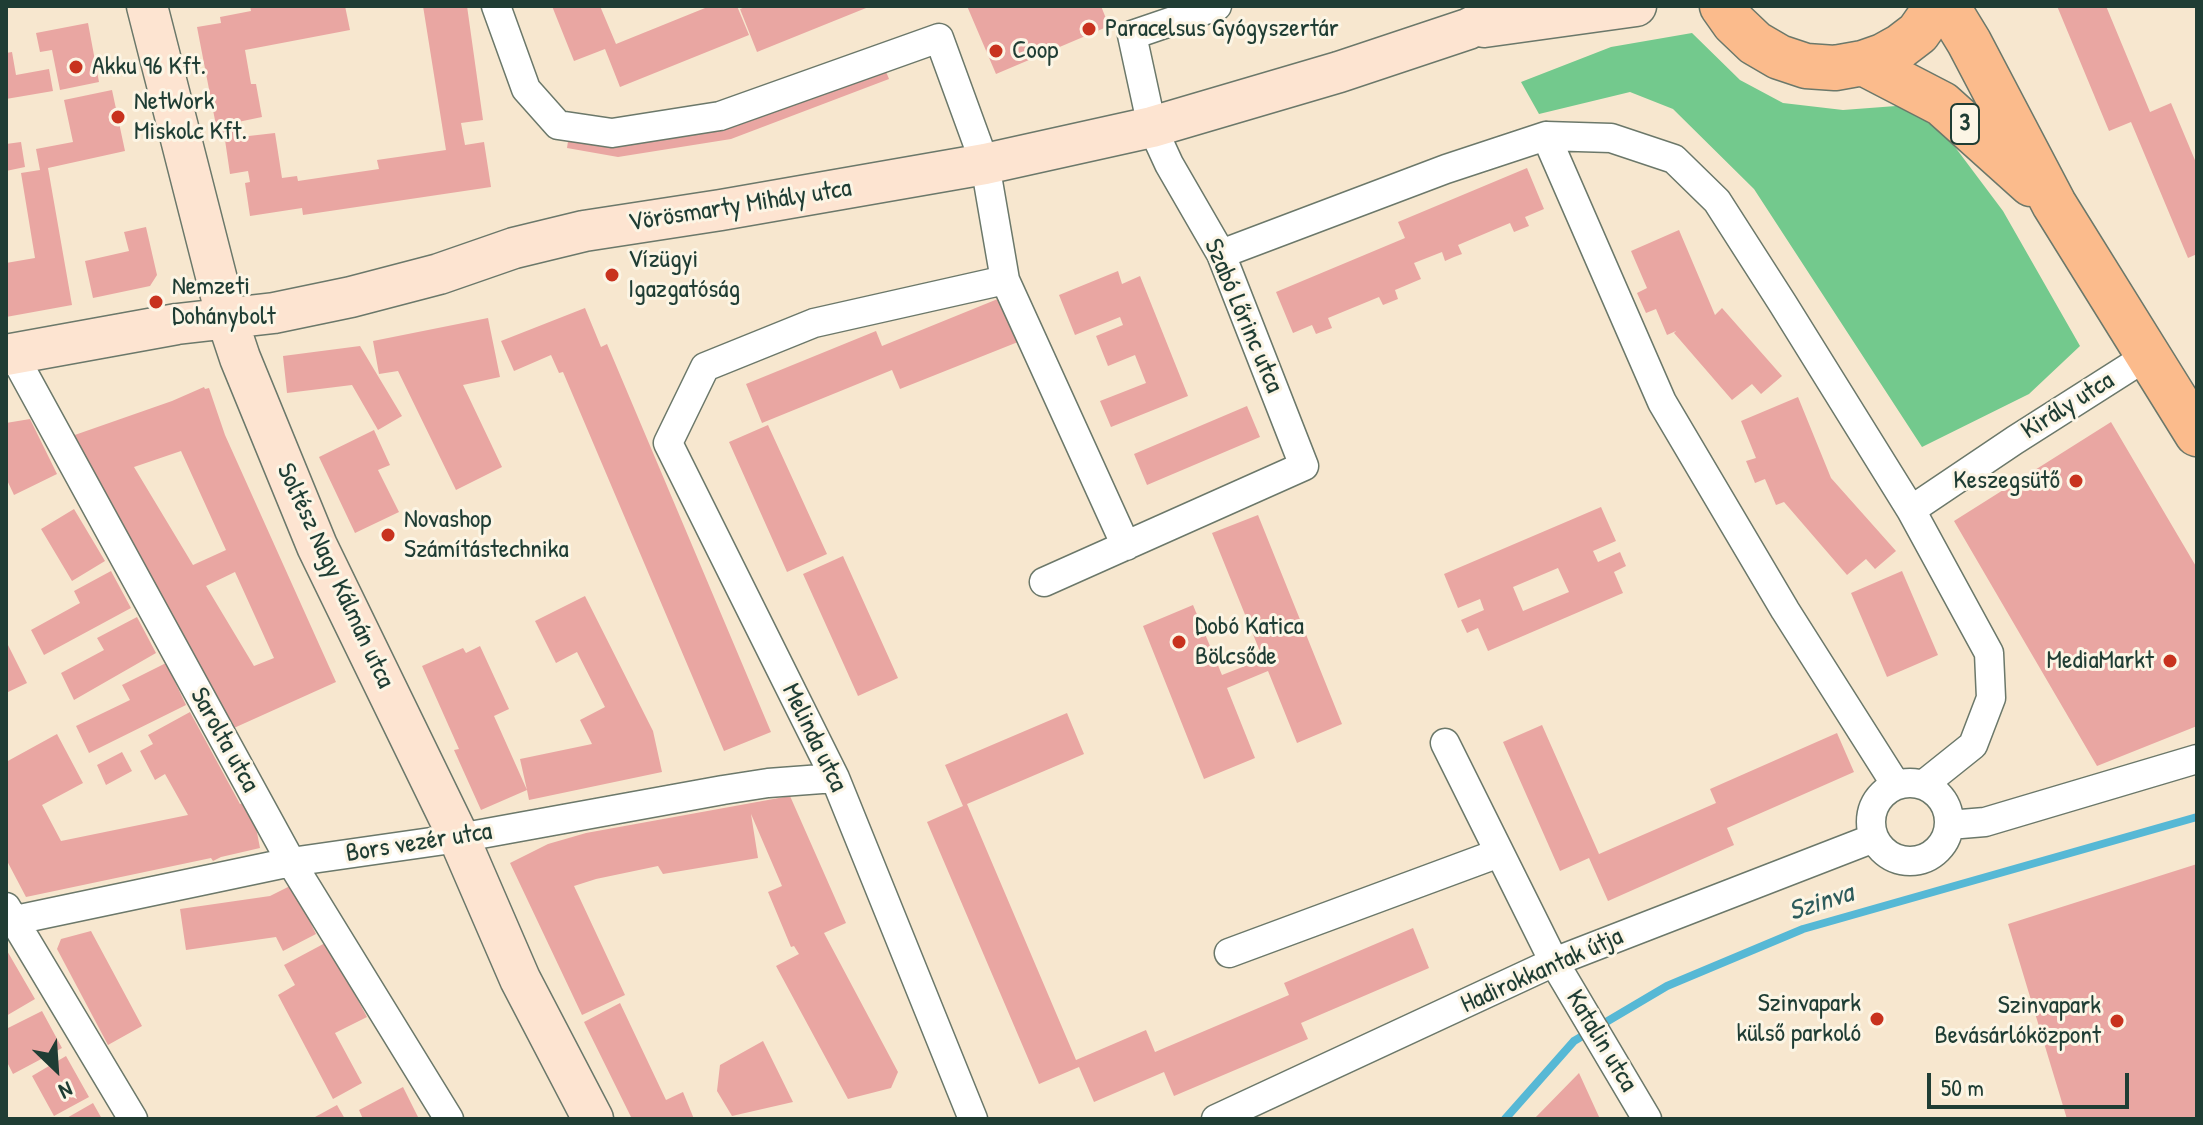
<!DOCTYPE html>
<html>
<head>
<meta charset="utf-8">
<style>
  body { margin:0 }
  #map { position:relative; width:2203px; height:1125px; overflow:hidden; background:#f7e7cf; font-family:"Patrick Hand",sans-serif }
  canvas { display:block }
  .frame { position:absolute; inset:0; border:8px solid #1f3d34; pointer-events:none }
  .north { position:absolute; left:16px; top:1029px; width:80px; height:80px; -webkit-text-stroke:6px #fcf5e5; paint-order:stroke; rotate:155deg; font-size:22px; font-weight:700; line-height:32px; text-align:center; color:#1f3d34 }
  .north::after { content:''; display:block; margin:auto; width:28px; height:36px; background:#1f3d34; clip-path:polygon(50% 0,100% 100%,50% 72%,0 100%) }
  .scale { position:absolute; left:1927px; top:1073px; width:202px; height:36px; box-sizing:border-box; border:4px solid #1f3d34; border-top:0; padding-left:10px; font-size:24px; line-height:28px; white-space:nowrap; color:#1f3d34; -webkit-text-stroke:6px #fcf5e5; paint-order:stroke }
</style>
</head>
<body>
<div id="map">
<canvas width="2203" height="1125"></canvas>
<div class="frame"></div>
<div class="north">N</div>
<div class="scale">50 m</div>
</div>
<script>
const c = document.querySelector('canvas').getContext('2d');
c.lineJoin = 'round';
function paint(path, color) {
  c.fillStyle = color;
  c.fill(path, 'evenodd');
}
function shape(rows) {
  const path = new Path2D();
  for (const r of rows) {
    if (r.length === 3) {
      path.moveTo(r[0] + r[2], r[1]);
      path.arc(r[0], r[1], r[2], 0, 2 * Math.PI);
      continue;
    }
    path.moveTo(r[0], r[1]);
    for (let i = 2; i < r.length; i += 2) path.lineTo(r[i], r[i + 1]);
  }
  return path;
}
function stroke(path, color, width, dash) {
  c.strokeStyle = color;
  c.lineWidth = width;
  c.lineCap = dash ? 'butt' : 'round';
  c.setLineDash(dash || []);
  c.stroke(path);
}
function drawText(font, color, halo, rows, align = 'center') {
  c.font = font + ' "Patrick Hand",sans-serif';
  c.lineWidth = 6;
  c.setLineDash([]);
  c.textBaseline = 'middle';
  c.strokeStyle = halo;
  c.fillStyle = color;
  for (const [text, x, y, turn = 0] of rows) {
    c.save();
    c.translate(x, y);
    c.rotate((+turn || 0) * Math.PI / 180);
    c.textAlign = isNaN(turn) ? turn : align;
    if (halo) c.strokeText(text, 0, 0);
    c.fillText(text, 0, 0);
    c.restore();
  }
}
const green = shape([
  [1692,33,1740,80,1783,103,1843,110,1896,106,1913,111,1949,139,2003,211,2080,346,2029,394,1922,447,1754,189,1673,109,1630,92,1539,114,1521,82,1611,47]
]);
const stream = shape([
  [1505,1119,1574,1041,1667,986,1803,929,2197,817]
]);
const building = shape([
  [250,6,345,6,350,30,245,50,251,84,256,84,262,117,238,122,240,137,275,133,282,178,297,176,298,181,379,169,377,160,446,150,423,6,467,6,483,120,461,123,465,145,484,142,491,187,303,215,302,208,250,216,245,183,250,182,248,171,230,174,225,140,219,141,197,27,221,23,220,17,251,11],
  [552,6,600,6,616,44,710,6,737,6,749,35,620,87,605,49,574,61],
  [748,6,871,6,757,52,740,9],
  [967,6,1101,6,1109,26,996,74],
  [2057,6,2106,6,2150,112,2171,103,2197,165,2197,254,2188,258,2131,122,2109,131],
  [88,23,99,82,60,90,52,50,40,52,36,33],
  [12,52,16,75,49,69,53,91,6,99,6,53],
  [883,64,889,79,731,139,618,157,567,148,569,134,616,143],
  [112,90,125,151,48,168,72,305,6,317,6,263,35,258,21,173,40,170,36,149,73,142,64,100],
  [21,142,25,167,6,171,6,144],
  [1527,168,1544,209,1525,217,1529,226,1514,232,1510,223,1458,245,1462,254,1454,257,1445,261,1442,252,1414,263,1421,279,1395,290,1398,299,1383,305,1379,297,1328,318,1332,328,1316,334,1312,325,1293,333,1276,292,1405,238,1398,222],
  [146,227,157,275,150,286,93,298,85,261,129,251,124,232],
  [1679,230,1715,315,1722,308,1782,376,1761,394,1752,384,1732,400,1674,333,1676,331,1667,335,1656,309,1646,313,1637,293,1647,288,1631,251],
  [1118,271,1122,284,1140,276,1188,396,1111,427,1100,401,1146,383,1135,355,1108,366,1096,336,1123,325,1120,317,1075,335,1059,295],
  [1010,294,1028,338,900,389,892,370,762,423,746,384,876,331,882,346],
  [585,308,601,347,607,344,771,732,724,751,563,372,559,373,551,355,514,371,501,341],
  [488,318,500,377,463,385,502,467,456,490,398,371,379,374,373,341],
  [360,346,402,416,378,430,352,385,287,393,283,356],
  [204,387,205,389,209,388,225,435,336,682,225,732,69,437,172,401],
  [181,451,226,550,193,565,134,467],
  [235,572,274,658,254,666,206,586],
  [1798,397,1831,478,1896,551,1875,569,1866,559,1847,575,1784,502,1776,505,1765,479,1755,483,1746,461,1756,458,1741,421],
  [1247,406,1260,437,1147,485,1134,454],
  [30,419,57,474,14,495,6,478,6,423],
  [2111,422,2197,568,2197,726,2097,766,1954,521],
  [768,425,827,554,787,572,729,442],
  [374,430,390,465,378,470,399,512,355,533,319,457],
  [1601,507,1616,541,1593,551,1598,562,1620,552,1626,566,1614,572,1623,593,1488,651,1478,628,1467,633,1461,620,1484,610,1480,599,1458,608,1444,574],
  [1558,568,1569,592,1523,611,1513,587],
  [74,509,105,561,72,581,41,529],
  [1258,515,1342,724,1297,743,1268,671,1227,688,1255,758,1204,779,1143,626,1193,605,1222,675,1263,659,1212,533],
  [843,556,898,678,858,696,803,574],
  [111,571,131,608,44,655,31,630,80,603,74,591],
  [1902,571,1938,655,1887,677,1851,593],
  [585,596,653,731,662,772,529,800,527,790,481,810,454,750,459,749,422,666,463,648,466,653,480,646,509,709,494,716,527,790,520,759,592,744,580,720,605,707,577,652,556,663,535,621],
  [137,617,156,653,74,700,61,673,104,650,97,638],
  [6,641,27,683,6,693],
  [166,663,186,705,89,753,76,726,130,700,122,685],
  [190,712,240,804,251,802,260,848,221,857,213,861,211,858,26,897,6,859,6,762,57,734,83,783,42,805,61,841,188,815,165,774,155,780,140,751,153,744,148,735],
  [1067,713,1084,754,967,804,1076,1060,1146,1030,1155,1052,1289,995,1284,983,1413,928,1429,968,1301,1023,1308,1039,1174,1096,1164,1072,1094,1102,1079,1067,1039,1084,927,822,963,806,945,765],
  [1542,725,1599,854,1716,803,1710,789,1837,733,1854,772,1727,828,1734,845,1608,901,1589,858,1560,871,1503,742],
  [122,752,132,771,106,785,97,765],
  [790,796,846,923,824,933,898,1072,891,1088,848,1099,776,966,799,954,794,946,791,947,768,892,782,886,751,814,758,858,663,874,658,866,596,879,574,886,625,995,582,1015,510,863,548,844,586,833],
  [2197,864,2197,1119,2067,1119,2008,924],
  [292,885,316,934,283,951,276,937,186,950,180,909,270,896],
  [91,931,142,1026,108,1045,57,949,61,939],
  [327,942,367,1017,335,1033,362,1083,333,1099,278,995,295,985,284,965],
  [6,949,35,999,6,1016],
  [620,1003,666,1100,683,1092,694,1119,632,1119,584,1022],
  [42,1011,62,1048,13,1074,6,1060,6,1029],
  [763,1041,793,1102,732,1116,717,1091,720,1065],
  [66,1056,89,1097,54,1116,32,1076],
  [1579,1073,1600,1119,1534,1119],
  [403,1087,419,1119,363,1119,359,1110],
  [93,1103,102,1119,65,1119],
  [337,1105,345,1119,316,1119,315,1117]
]);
const street = shape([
  [496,6,526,89,558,125,612,133,720,116,939,38,985,164,1005,280,1126,546],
  [1546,136,1662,402,1785,610,1896,785],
  [1221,254,1446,169,1546,136,1611,138,1674,159,1717,201,1783,304,1911,510,1989,653,1991,698,1973,745,1923,785],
  [13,354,291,862,449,1119],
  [1911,510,2015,440,2147,356],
  [1044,582,1304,466,1221,254,1169,164,1152,127,1132,35,1217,6],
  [1445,743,1554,962,1647,1119],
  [1910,822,39],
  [1949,825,1985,822,2197,759],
  [6,907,133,1119],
  [6,922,291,862,459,838,723,790,768,783,835,778],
  [1229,953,1499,853],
  [973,1119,835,778,668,443,705,367,814,323,1005,280],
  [1216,1119,1554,962,1874,838]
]);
const secondary = shape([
  [147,6,227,319,240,358,317,546,459,838,520,979,593,1119],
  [1484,27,1636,6],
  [6,355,177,324,274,313,351,297,439,274,514,248,584,231,721,210,985,164,1152,127,1339,72,1468,29,1513,6]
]);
const primary = shape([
  [1722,6,1734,23,1755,43,1779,57,1806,66,1835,68,1863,63,1883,56,1901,46,1918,33,1937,6],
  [1947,6,1969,42,2054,204,2197,434],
  [1863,63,1942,104,2031,184]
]);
const markers = [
  [1089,29,8,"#c8321e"],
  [996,51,8,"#c8321e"],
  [76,67,8,"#c8321e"],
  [118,117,8,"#c8321e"],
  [612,275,8,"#c8321e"],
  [156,302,8,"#c8321e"],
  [2076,481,8,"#c8321e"],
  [388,535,8,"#c8321e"],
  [1179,642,8,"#c8321e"],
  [2170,661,8,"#c8321e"],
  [1877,1019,8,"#c8321e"],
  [2117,1021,8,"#c8321e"]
];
const shields = [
  [1965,124,28]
];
const shieldNames = [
  ["3",1965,124]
];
const poiNames = [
  ["Paracelsus Gyógyszertár",1105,29],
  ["Coop",1012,51],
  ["Akku 96 Kft.",92,67],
  ["NetWork",134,102],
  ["Miskolc Kft.",134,132],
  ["Vízügyi",628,260],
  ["Igazgatóság",628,290],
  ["Nemzeti",172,287],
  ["Dohánybolt",172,317],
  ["Keszegsütő",2060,481,"right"],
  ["Novashop",404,520],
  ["Számítástechnika",404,550],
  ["Dobó Katica",1195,627],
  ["Bölcsőde",1195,657],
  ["MediaMarkt",2154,661,"right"],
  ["Szinvapark",1861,1004,"right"],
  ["külső parkoló",1861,1034,"right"],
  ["Szinvapark",2101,1006,"right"],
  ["Bevásárlóközpont",2101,1036,"right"]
];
const streetNames = [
  ["Vörösmarty Mihály utca",740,206,-9],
  ["Szabó Lőrinc utca",1243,316,67],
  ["Király utca",2068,406,-32],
  ["Soltész Nagy Kálmán utca",335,576,65],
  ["Melinda utca",814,738,64],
  ["Sarolta utca",224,740,61],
  ["Bors vezér utca",419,843,-9],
  ["Hadirokkantak útja",1542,971,-24],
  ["Katalin utca",1601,1041,59]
];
const waterNames = [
  ["Szinva",1821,903,-18]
];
paint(green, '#73c98d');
stroke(stream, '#56b8d5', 8);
paint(building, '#e9a6a2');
stroke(street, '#6b786a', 31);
stroke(secondary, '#6b786a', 43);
stroke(primary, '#6b786a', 47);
stroke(street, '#fff', 28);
stroke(secondary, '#fde4d1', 40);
stroke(primary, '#fbbb8c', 44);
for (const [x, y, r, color] of markers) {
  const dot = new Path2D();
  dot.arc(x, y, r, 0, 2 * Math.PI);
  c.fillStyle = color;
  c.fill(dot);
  stroke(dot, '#fcf5e5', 3);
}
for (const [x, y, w] of shields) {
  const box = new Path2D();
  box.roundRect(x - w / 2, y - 20, w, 40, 6);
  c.fillStyle = '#fcf5e5';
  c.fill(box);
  stroke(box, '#1f3d34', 2);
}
drawText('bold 24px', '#1f3d34', null, shieldNames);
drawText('26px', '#1f3d34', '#fcf5e5', poiNames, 'left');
drawText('26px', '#1f3d34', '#fcf5e5', streetNames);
drawText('italic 28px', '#2d5c5c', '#fcf5e5', waterNames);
</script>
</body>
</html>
